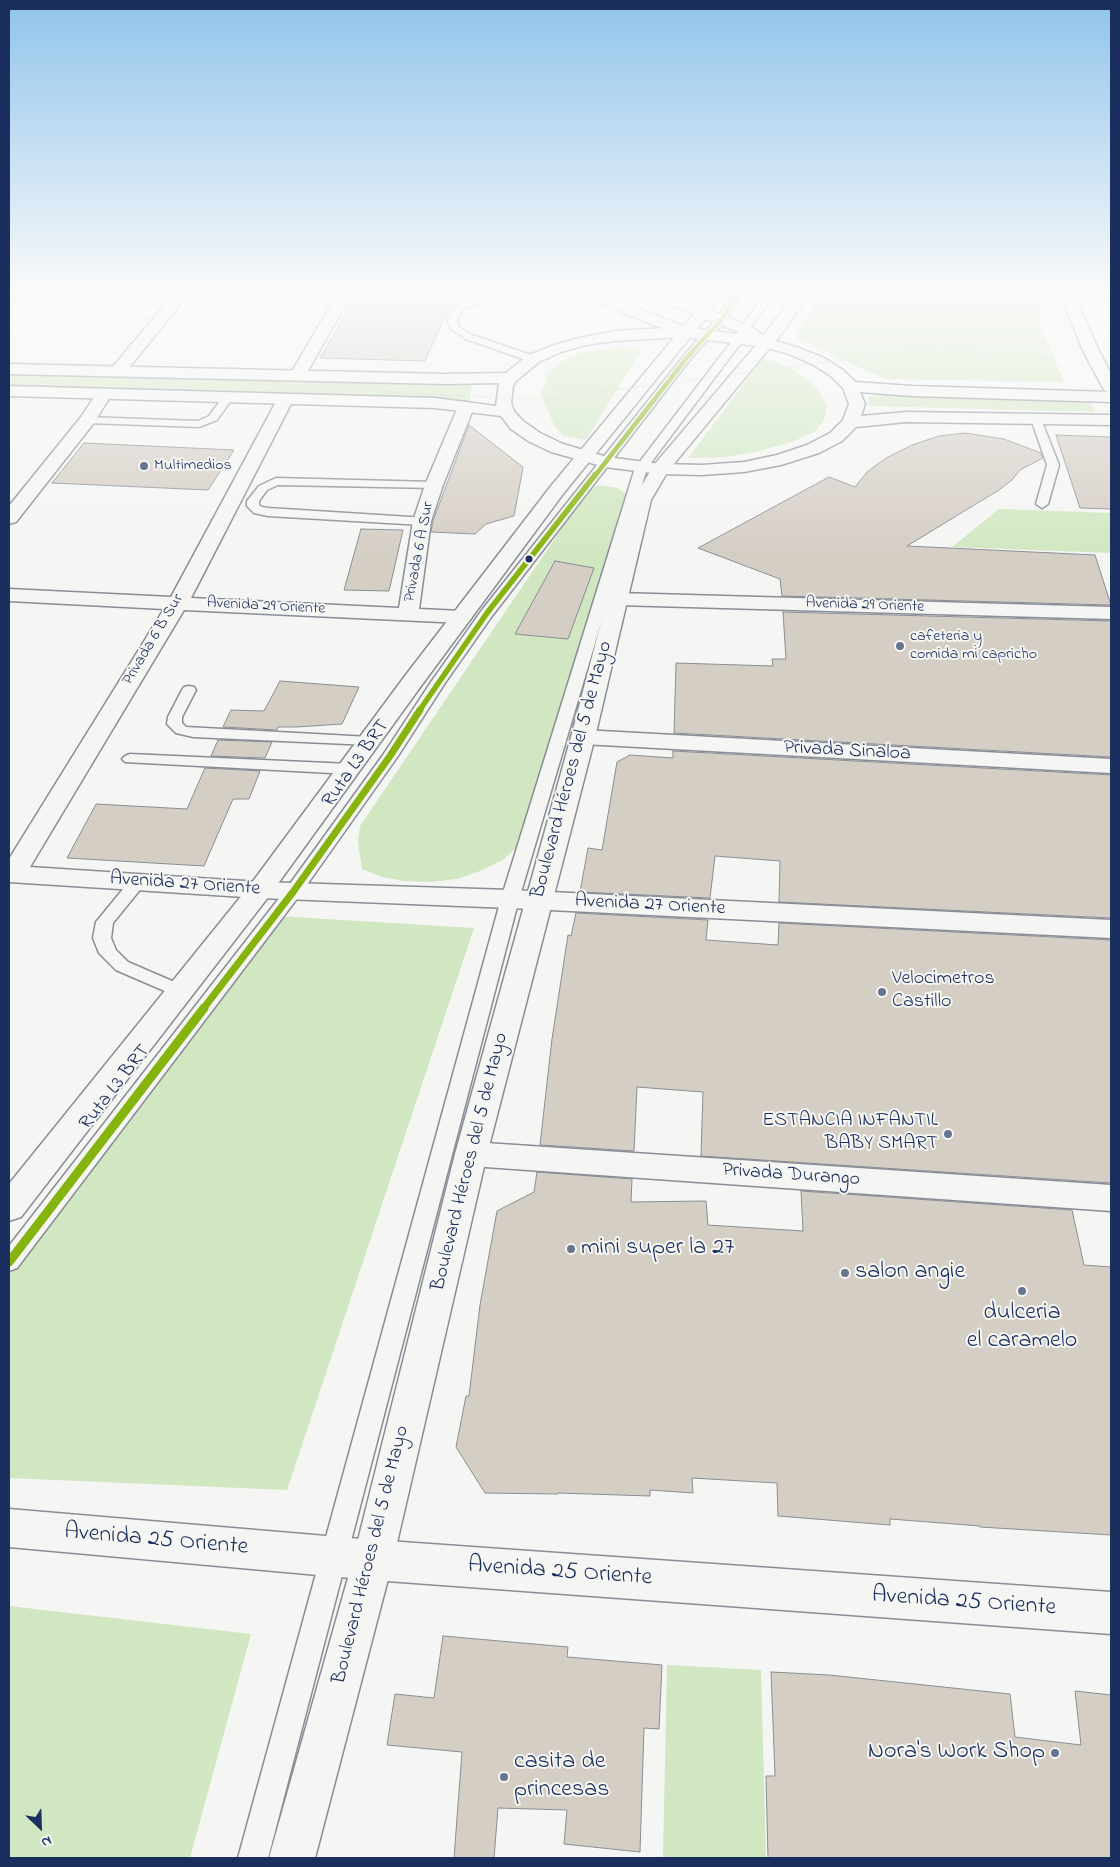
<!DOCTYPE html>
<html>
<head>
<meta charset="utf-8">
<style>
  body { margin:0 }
  #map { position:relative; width:1120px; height:1867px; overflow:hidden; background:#f5f5f3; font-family:"Indie Flower",sans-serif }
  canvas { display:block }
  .frame { position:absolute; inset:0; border:10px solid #1b2f5e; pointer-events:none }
  .north { position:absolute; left:15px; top:1802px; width:50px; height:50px; -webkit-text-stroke:4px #f6f6f2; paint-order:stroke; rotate:156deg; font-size:14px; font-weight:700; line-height:20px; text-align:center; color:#1b2f5e }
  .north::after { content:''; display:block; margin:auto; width:18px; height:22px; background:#1b2f5e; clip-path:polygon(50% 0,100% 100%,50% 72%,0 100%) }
</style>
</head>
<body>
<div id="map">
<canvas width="1120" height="1867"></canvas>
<div class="frame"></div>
<div class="north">N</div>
</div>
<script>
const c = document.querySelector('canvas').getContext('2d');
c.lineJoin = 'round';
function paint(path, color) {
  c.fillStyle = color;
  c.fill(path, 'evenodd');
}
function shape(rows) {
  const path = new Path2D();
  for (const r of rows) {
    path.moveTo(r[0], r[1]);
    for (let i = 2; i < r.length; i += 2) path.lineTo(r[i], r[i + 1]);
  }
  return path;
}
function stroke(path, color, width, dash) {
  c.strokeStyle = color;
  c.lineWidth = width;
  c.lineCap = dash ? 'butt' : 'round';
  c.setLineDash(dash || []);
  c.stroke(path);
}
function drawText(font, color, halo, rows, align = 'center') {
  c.font = font + ' "Indie Flower",sans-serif';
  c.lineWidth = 4;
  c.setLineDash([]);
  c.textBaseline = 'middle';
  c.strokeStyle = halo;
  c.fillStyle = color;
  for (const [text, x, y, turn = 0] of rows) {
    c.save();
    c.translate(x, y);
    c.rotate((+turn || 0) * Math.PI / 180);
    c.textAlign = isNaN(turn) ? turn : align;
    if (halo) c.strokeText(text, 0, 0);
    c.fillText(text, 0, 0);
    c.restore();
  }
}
const green = shape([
  [822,291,1046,291,1038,320,1064,382,885,379,794,337],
  [617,347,642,349,586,440,564,436,555,427,540,392,546,384,545,374,562,361,583,352],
  [764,357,793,369,815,386,827,405,824,420,816,431,792,442,755,452,725,457,688,458],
  [9,371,472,382,470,401,9,388],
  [887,393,1042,397,1091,404,1095,412,870,406,868,397],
  [599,485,618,488,625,493,626,496,527,827,519,845,503,860,480,871,457,879,430,882,404,881,382,877,362,869,358,842,360,826,585,494,590,488],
  [999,509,1111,513,1111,553,952,547],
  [277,916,474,928,287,1490,9,1478,9,1273],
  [9,1606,251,1634,190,1858,9,1858],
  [667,1665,761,1670,766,1858,663,1858]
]);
const building = shape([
  [359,291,457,291,425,361,320,358,359,291],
  [469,425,523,467,514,516,486,524,475,534,431,532,433,521,469,425],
  [965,433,1004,439,1041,453,1043,458,1020,470,1012,480,999,490,907,546,1095,555,1111,605,782,596,780,579,698,548,829,477,855,487,867,472,886,458,912,445,939,436,965,433],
  [1056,435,1111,437,1111,509,1080,508,1056,435],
  [84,443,234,450,208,490,52,483,84,443],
  [361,529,403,530,389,591,344,590,361,529],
  [555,561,594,568,568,639,515,634,555,561],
  [783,612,1111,621,1111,757,674,733,676,663,773,666,772,659,786,659,783,612],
  [280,681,359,687,342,724,296,727,278,727,277,730,223,727,231,710,264,711,280,681],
  [218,740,272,742,265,758,211,756,218,740],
  [673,751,1111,775,1111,918,779,902,780,861,715,856,710,898,580,892,588,848,602,850,617,762,630,755,673,758,673,751],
  [205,768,260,771,249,799,233,799,204,866,67,858,96,804,187,809,205,768],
  [576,913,708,920,706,940,778,945,779,923,1111,940,1111,1183,701,1156,703,1092,637,1087,634,1151,540,1145,552,1039,568,935,571,936,576,913],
  [537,1172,632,1179,631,1202,706,1201,708,1225,803,1231,801,1191,1072,1210,1084,1265,1111,1267,1111,1535,980,1527,980,1526,890,1519,890,1525,778,1516,777,1483,692,1478,693,1493,650,1490,650,1496,558,1493,558,1494,485,1493,456,1447,466,1396,469,1396,480,1305,497,1211,534,1192,537,1172],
  [443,1636,568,1647,567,1657,662,1665,659,1729,644,1728,640,1852,564,1844,567,1810,498,1808,494,1858,454,1858,462,1752,387,1745,395,1694,434,1698,443,1636],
  [771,1672,829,1675,1010,1694,1015,1737,1081,1745,1075,1691,1111,1695,1111,1858,768,1858,766,1776,775,1776,771,1672]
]);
const path = shape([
  [900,291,917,320,934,337,952,346,993,358,1062,359]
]);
const service = shape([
  [496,291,509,291,462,310,457,319,459,327,472,335,537,357,537,361,529,361,466,339,450,328,447,319,456,306,496,291],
  [735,291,744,291,725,321,692,357,492,616,445,683,398,756,299,896,17,1268,9,1271,9,1246,287,888,383,755,431,682,482,610,686,353,718,317,735,291],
  [768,291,777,291,749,329,743,340,647,468,519,899,268,1858,238,1858,501,899,635,468,735,337,741,327,768,291],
  [227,396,232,399,217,420,199,427,87,423,82,420,87,417,198,421,209,416,223,397,227,396],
  [1036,416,1041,419,1059,465,1048,504,1042,508,1036,504,1047,465,1031,419,1036,416],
  [276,478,434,482,440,485,434,488,278,485,267,490,259,501,259,505,262,507,268,508,426,518,428,521,426,524,422,525,268,516,254,513,247,506,247,501,259,486,276,478],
  [189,686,194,687,196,690,182,717,182,723,186,727,370,737,375,738,377,741,375,744,370,745,193,737,176,733,167,724,168,717,182,690,184,687,189,686],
  [130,754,350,764,355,766,358,769,355,772,350,774,125,762,122,759,125,756,130,754],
  [139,876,145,877,147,881,113,923,111,938,116,950,128,962,186,987,189,991,186,995,180,997,174,995,116,970,99,953,93,938,96,922,133,877,139,876]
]);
const minor = shape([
  [9,291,24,291,14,302,9,303,9,291],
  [176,291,191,291,123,375,111,375,109,372,111,369,176,291],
  [339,291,353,291,304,378,292,378,290,375,339,291],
  [1059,291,1111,291,1111,297,1075,296,1099,351,1111,374,1111,393,1105,391,1103,388,1083,351,1059,291],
  [104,389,110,391,112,394,93,424,16,522,9,524,9,506,81,417,98,391,104,389],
  [285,395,291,397,293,400,191,598,399,608,413,521,425,485,458,407,460,403,466,402,472,403,474,407,443,485,431,521,419,609,462,611,469,613,472,617,469,621,462,623,184,610,30,867,260,882,510,890,1111,920,1111,938,510,908,260,898,9,882,9,859,164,609,9,601,9,589,171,597,277,400,279,397,285,395],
  [618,593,1111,607,1111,619,618,605,611,603,608,599,611,595,618,593],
  [583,730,1111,759,1111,773,583,744,575,742,571,737,575,732,583,730],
  [471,1142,1111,1185,1111,1211,471,1166,460,1163,455,1154,460,1145,471,1142]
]);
const secondary = shape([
  [684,327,766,338,799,348,824,358,843,370,855,382,912,386,1111,392,1111,402,912,396,860,392,865,404,861,416,906,412,1111,415,1111,425,906,422,856,427,842,441,819,453,781,465,744,472,702,475,660,474,605,467,551,452,528,441,511,429,501,416,435,408,9,396,9,386,435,398,496,406,499,383,446,384,9,374,9,364,446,374,506,373,527,356,551,346,579,338,615,331,684,327],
  [684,337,764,347,789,354,812,364,831,376,843,388,849,404,843,420,830,433,807,445,777,455,744,462,702,465,660,464,607,457,563,444,540,433,523,421,514,411,511,403,513,386,516,381,539,362,561,352,586,345,615,341,684,337],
  [9,1509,373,1540,1111,1592,1111,1634,373,1580,9,1547,9,1509]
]);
const primary = shape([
  [574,291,594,291,683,326,694,314,645,294,643,291,663,291,700,306,710,291,724,291,711,311,749,326,764,335,797,291,811,291,787,327,668,471,651,500,595,737,487,1154,393,1560,315,1858,269,1858,353,1560,455,1154,571,737,633,500,654,465,757,344,739,332,705,319,563,494,421,686,269,896,21,1217,9,1221,9,1184,251,884,405,676,551,486,677,334,576,294,574,291]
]);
const pathBridge = shape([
  [387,392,520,399,552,398,920,350,989,315,1017,307,1040,306,1064,344]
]);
const bus1Far3 = shape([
  [594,477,689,355,722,319,740,291]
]);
const bus1Far2 = shape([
  [419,711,487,613,595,475]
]);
const bus1Far1 = shape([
  [203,1009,293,892,390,756,420,710]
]);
const bus1 = shape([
  [9,1262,204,1008]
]);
const markers = [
  [144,466,5,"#677492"],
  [529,559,4.5,"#1b2f5e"],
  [900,646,5,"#677492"],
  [882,992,5,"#677492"],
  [948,1134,5,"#677492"],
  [571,1249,5,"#677492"],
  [845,1273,5,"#677492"],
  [1022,1291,5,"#677492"],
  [1055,1753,5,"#677492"],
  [504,1777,5,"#677492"]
];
const farPoinames = [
  ["Multimedios",154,466],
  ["cafeteria y",910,637],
  ["comida mi capricho",910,655]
];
const farStreetnames = [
  ["Privada 6 A Sur",420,552,-79],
  ["Avenida 29 Oriente",865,606,2],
  ["Avenida 29 Oriente",266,607,3],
  ["Privada 6 B Sur",154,640,-59]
];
const streetNames = [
  ["Privada Sinaloa",847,752,3],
  ["Ruta L3 BRT",357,764,-55],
  ["Boulevard Héroes del 5 de Mayo",573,770,-75],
  ["Avenida 27 Oriente",185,885,4],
  ["Avenida 27 Oriente",650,906,3],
  ["Ruta L3 BRT",116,1088,-52],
  ["Boulevard Héroes del 5 de Mayo",471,1162,-76],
  ["Privada Durango",791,1176,4],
  ["Boulevard Héroes del 5 de Mayo",372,1555,-76]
];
const poiNames = [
  ["Velocimetros",892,980],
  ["Castillo",892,1003],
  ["ESTANCIA INFANTIL",938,1122,"right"],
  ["BABY SMART",938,1145,"right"]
];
const nearPoinames = [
  ["mini super la 27",581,1249],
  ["salon angie",855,1273],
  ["dulceria",1022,1314,"center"],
  ["el caramelo",1022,1342,"center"],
  ["Nora's Work Shop",1045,1753,"right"],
  ["casita de",514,1763],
  ["princesas",514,1791]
];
const nearStreetnames = [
  ["Avenida 25 Oriente",156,1541,5],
  ["Avenida 25 Oriente",560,1573,4],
  ["Avenida 25 Oriente",964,1603,4]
];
paint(green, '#d1e7c1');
paint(building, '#d5cec5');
stroke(building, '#898d95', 1);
stroke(service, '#898d95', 3);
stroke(minor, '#898d95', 3);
stroke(secondary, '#898d95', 3);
stroke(primary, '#898d95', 3);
stroke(path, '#b2b4b9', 2, [0.5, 2]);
paint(service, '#f5f5f3');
paint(minor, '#f5f5f3');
paint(secondary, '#f5f5f3');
paint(primary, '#f5f5f3');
stroke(pathBridge, '#b2b4b9', 2, [0.5, 2]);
stroke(bus1Far3, '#86b40e', 4.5);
stroke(bus1Far2, '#86b40e', 5.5);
stroke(bus1Far1, '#86b40e', 7);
stroke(bus1, '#86b40e', 9);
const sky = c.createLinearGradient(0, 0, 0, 553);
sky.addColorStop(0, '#90c4eb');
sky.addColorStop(0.53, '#fafafa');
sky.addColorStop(1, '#fafafa00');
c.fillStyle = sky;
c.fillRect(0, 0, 1120, 553);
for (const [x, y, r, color] of markers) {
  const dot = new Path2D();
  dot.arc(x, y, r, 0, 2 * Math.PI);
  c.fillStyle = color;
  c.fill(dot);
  stroke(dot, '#f6f6f2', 2);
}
drawText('16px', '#1b2f5e', '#f6f6f2', farPoinames, 'left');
drawText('16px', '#1b2f5e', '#f6f6f2', farStreetnames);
drawText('20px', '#1b2f5e', '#f6f6f2', streetNames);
drawText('20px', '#1b2f5e', '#f6f6f2', poiNames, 'left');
drawText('24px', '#1b2f5e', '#f6f6f2', nearPoinames, 'left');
drawText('24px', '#1b2f5e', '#f6f6f2', nearStreetnames);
</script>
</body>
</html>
